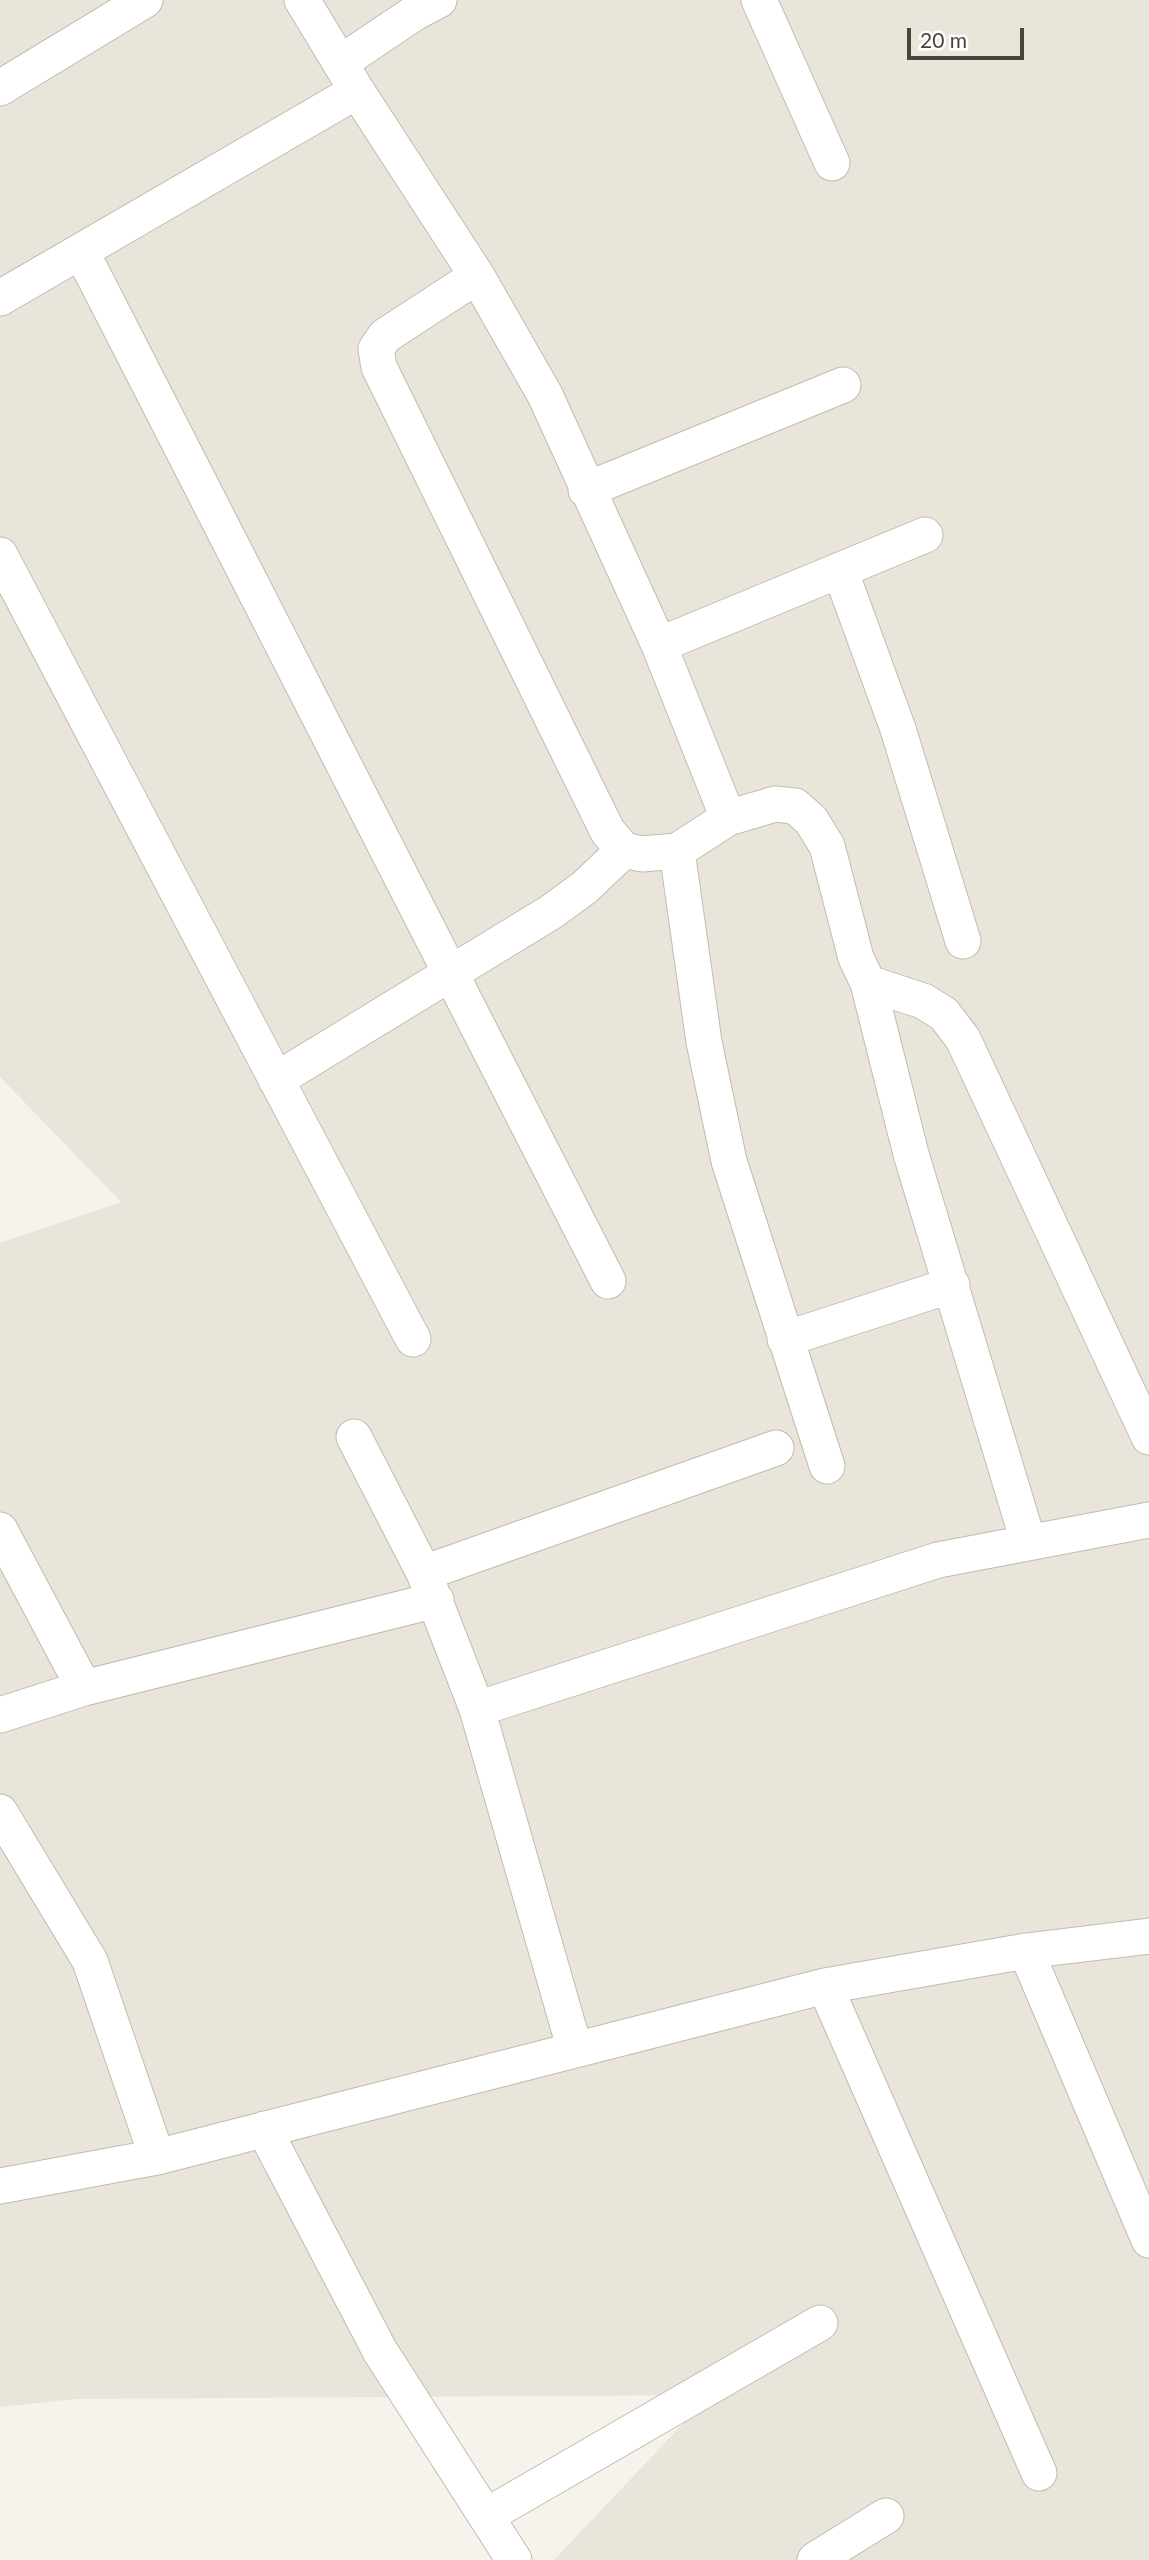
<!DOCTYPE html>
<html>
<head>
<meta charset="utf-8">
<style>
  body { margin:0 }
  #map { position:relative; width:1149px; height:2560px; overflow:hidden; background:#f6f3ec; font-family:Lato,sans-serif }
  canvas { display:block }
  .scale { position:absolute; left:907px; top:28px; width:117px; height:32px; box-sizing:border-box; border:4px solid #4b4439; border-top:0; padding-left:9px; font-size:21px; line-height:24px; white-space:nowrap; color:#4b4439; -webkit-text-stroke:5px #fff; paint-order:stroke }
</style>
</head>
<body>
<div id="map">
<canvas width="1149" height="2560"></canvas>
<div class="scale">20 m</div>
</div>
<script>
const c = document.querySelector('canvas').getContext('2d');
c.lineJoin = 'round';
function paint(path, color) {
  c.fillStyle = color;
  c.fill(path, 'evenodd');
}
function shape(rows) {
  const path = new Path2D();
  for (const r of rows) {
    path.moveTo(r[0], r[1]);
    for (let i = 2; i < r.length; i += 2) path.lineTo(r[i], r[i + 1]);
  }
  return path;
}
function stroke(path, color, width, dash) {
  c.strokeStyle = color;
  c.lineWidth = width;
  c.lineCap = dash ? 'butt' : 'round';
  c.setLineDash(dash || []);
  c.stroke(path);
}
const residential = shape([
  [0,0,1149,0,1149,2560,554,2560,710,2395,75,2399,0,2407,0,1243,121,1202,0,1077]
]);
const street = shape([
  [302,0,357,91,477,276,545,395,659,645,728,818,775,804,795,806,811,820,827,846,856,958,868,983,923,1001,944,1014,963,1039,1149,1437],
  [759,0,832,163],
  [340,63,416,12,439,0],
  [0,88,145,0],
  [81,251,608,1281],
  [477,276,385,336,376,349,379,367,608,832,624,850,642,854,677,851,728,818],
  [0,298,357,91],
  [586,490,843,385],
  [0,555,413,1339],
  [840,570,898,729,963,941],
  [659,645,925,535],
  [677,851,704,1042,729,1161,827,1466],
  [868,983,911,1154,1028,1541],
  [276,1080,551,912,584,888,624,850],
  [785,1339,952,1285],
  [354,1437,424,1573,477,1709,575,2050],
  [0,1530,84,1688],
  [424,1573,776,1448],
  [477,1709,938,1560,1149,1520],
  [0,1715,84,1688,436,1600],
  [0,1812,90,1961,157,2157],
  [1026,1951,1149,2240],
  [825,1986,1039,2473],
  [264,2129,380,2351,514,2560],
  [0,2186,157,2157,825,1986,1026,1951,1149,1936],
  [486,2516,820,2323],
  [815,2560,886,2516]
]);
paint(residential, '#eae5da');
stroke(street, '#c2bbae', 37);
stroke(street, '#fff', 35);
</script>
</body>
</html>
